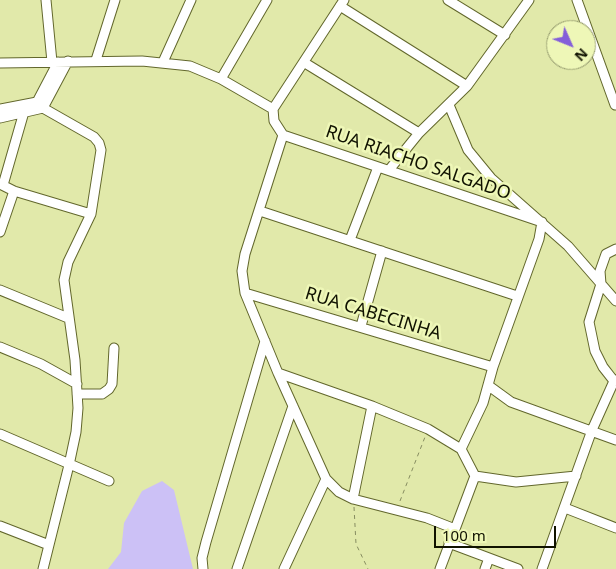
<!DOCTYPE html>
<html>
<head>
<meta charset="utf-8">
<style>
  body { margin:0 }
  #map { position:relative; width:616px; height:569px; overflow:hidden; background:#e1e9aa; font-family:"Noto Sans",sans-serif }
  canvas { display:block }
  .north { position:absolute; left:546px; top:20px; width:50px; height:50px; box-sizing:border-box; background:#eef7b7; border:1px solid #959b6e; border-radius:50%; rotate:134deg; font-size:14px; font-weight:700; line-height:20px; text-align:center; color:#101200 }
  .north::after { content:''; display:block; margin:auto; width:18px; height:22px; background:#845fd9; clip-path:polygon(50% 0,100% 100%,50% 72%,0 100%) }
  .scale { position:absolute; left:434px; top:526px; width:122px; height:22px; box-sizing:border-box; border:2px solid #101200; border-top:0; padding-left:6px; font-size:15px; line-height:18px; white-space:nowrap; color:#101200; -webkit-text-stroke:4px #eef7b7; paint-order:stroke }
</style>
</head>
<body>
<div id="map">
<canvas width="616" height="569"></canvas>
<div class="north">N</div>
<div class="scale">100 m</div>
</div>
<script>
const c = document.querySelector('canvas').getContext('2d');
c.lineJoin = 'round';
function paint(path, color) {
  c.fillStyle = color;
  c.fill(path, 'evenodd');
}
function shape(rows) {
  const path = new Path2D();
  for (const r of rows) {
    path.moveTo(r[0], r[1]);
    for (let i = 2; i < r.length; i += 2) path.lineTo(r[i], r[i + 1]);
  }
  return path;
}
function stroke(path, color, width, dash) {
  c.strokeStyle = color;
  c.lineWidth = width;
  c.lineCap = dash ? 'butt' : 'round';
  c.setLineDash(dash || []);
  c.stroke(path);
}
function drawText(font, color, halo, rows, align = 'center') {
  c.font = font + ' "Noto Sans",sans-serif';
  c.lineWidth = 5;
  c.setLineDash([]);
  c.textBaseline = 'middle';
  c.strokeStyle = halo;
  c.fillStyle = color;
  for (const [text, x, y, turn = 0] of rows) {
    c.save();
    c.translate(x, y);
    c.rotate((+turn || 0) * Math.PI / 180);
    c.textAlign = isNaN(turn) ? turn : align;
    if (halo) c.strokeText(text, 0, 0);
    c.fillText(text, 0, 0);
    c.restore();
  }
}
const water = shape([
  [162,481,174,490,193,569,108,569,121,552,124,523,142,491]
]);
const path = shape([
  [400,501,425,437],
  [354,507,356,544,368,569]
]);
const minor = shape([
  [46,0,52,62],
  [448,0,505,35],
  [577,0,615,105],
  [340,6,467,86],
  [96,60,115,0],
  [163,62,191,0],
  [0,63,142,61,190,66,221,79,273,109],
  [305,63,419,133],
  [221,79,267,0],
  [37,102,43,108,94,137,99,143,101,150,91,214,68,262,64,280,75,360,78,408,76,432,69,465,43,569],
  [449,105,468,150,491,178,568,246,616,301],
  [0,109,37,102,58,62],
  [0,118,43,108,68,61],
  [283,135,245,254,242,271,245,293,278,373,326,479,339,492,353,499,427,518,455,529],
  [283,135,542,222],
  [283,135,274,121,273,109,344,0],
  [389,170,419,133,467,86,529,0],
  [0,184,14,191,91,214],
  [3,185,26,105],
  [260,211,517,296],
  [0,232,14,191],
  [350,240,378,167],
  [616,249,606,254,600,271,601,284,589,322,595,351,603,367,614,381,616,380],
  [0,290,68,318],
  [245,293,493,367],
  [361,326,382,251],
  [0,347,41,364,77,384],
  [278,373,372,406,428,429,461,449],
  [489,386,511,402,616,440],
  [77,394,102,394,109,389,112,384,114,348],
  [0,434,109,481],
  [461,449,483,403,493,367,539,239,542,222],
  [475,476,516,482,576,476],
  [353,499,372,406],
  [565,508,616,528],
  [0,526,49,545],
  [449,543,518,569],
  [203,569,202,558,206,542,265,341],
  [237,569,293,406],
  [284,569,326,479],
  [440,569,475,476,461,449],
  [485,569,489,558],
  [542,569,592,430,614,381]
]);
const streetNames = [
  ["RUA RIACHO SALGADO",418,163,19],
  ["RUA CABECINHA",373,314,17]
];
paint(water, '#ccc1f6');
stroke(minor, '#62672c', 11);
stroke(path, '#868c60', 1, [4, 4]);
stroke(minor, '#fff', 9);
drawText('18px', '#101200', '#eef7b7', streetNames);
</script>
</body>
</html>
